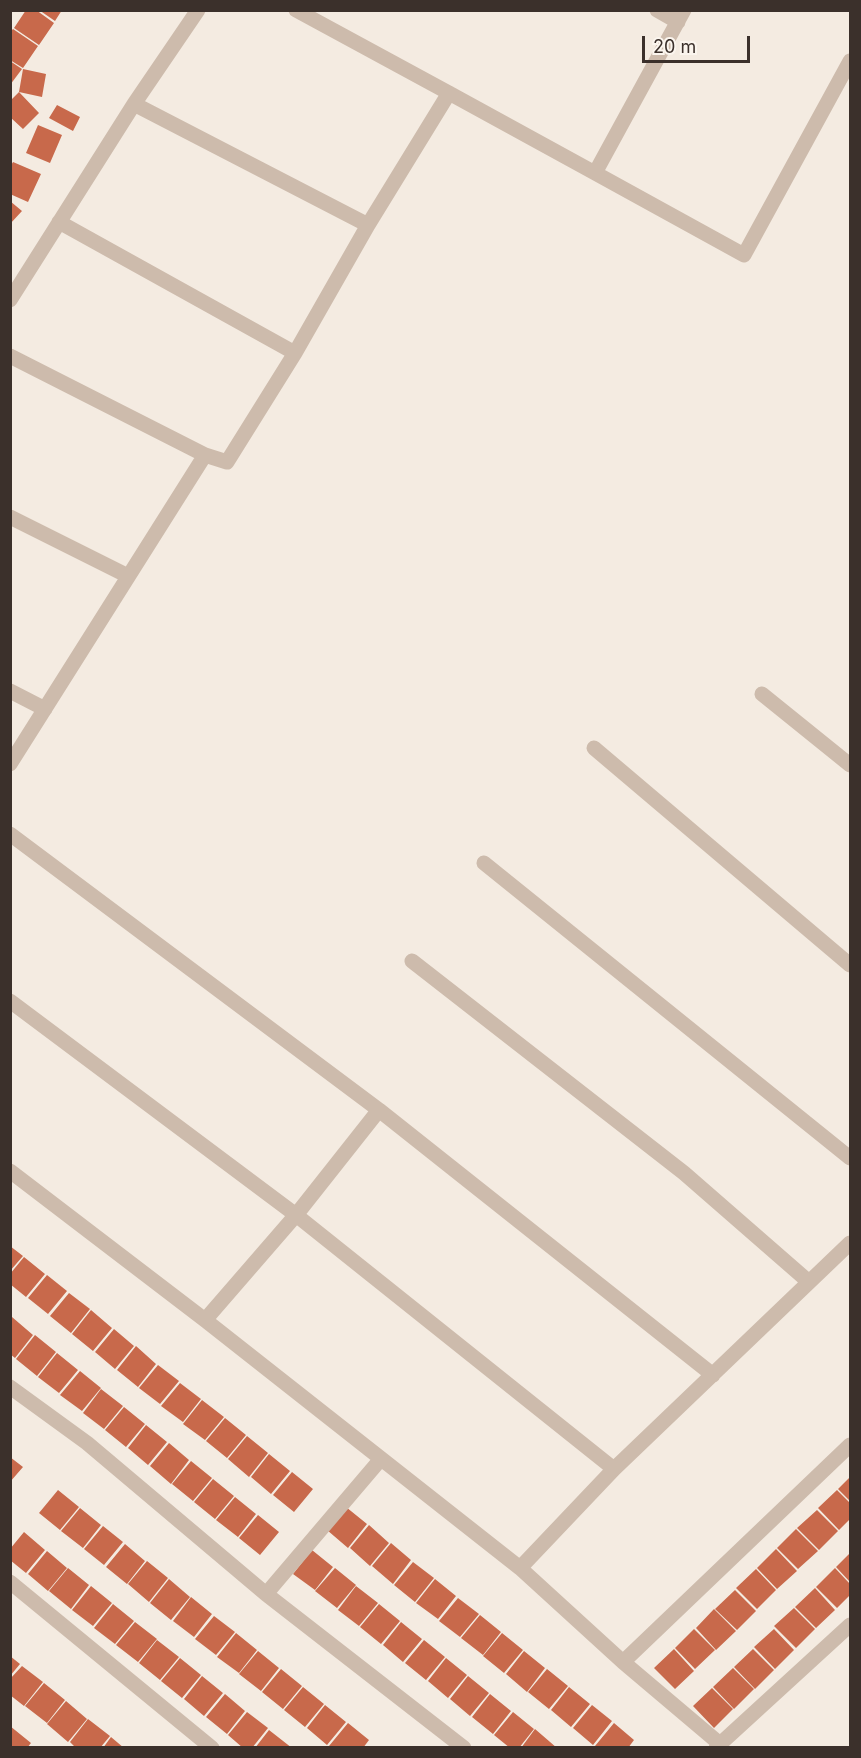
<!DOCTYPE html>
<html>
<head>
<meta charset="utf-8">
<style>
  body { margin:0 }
  #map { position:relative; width:861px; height:1758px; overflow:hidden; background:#f4ebe1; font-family:Inter,sans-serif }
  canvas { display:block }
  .frame { position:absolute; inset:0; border:12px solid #3b302b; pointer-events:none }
  .scale { position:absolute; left:642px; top:36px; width:108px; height:27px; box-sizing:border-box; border:3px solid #3b302b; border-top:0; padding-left:8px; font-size:18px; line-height:21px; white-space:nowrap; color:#3b302b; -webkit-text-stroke:4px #fbf5ee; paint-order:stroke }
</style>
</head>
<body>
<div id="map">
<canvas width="861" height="1758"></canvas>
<div class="frame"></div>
<div class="scale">20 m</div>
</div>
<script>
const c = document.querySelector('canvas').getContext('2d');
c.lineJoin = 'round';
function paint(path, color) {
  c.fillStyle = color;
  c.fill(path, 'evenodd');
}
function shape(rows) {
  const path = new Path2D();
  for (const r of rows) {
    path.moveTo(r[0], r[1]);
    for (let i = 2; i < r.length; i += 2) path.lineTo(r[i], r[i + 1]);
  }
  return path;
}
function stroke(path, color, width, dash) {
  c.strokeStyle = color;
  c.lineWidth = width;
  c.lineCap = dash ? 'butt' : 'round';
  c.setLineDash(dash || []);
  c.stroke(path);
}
const building = shape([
  [26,10,36,10,54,23,39,45,14,28],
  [39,10,62,10,55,21],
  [13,29,38,46,23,68,10,60,10,32],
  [10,61,22,69,10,85],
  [23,69,46,74,42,97,19,92],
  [19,92,39,113,23,129,10,117,10,101],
  [57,105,80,117,73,131,49,118],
  [38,125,62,135,50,163,26,153],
  [13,162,41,174,28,202,10,194,10,167],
  [10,201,22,211,10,224],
  [10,1246,23,1256,10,1271],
  [24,1257,45,1274,26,1297,10,1284,10,1274],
  [47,1275,67,1291,48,1314,28,1298],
  [69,1293,90,1309,71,1333,50,1316],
  [91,1310,112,1328,93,1351,72,1334],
  [12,1317,33,1335,15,1358,10,1354,10,1319],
  [114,1329,134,1346,115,1369,95,1352],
  [35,1335,56,1352,37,1376,16,1359],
  [136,1346,156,1364,138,1387,117,1370],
  [57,1353,78,1370,59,1393,38,1377],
  [158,1365,179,1381,160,1404,139,1388],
  [80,1371,101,1388,82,1411,60,1395],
  [180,1383,201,1399,183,1422,161,1406],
  [101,1389,123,1406,104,1429,83,1413],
  [202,1400,224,1417,205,1440,183,1424],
  [124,1407,145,1424,126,1447,105,1430],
  [225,1418,246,1435,227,1458,206,1441],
  [146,1425,167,1442,148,1465,128,1448],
  [247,1436,268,1453,249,1477,228,1459],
  [169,1443,189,1460,171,1484,150,1466],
  [269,1454,290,1471,271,1494,251,1477],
  [10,1457,23,1467,10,1482],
  [191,1461,212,1478,193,1501,172,1484],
  [292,1472,313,1489,294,1512,273,1495],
  [850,1477,850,1501,838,1489],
  [213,1479,234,1496,215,1519,194,1502],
  [58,1490,79,1507,60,1530,39,1513],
  [837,1490,850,1503,850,1519,839,1530,818,1508],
  [235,1497,256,1514,238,1537,216,1520],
  [346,1507,367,1524,348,1548,327,1530],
  [80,1508,101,1525,83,1548,61,1531],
  [817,1510,838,1531,819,1550,797,1528],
  [258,1515,279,1532,260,1555,239,1538],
  [369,1525,389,1543,370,1566,350,1548],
  [103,1526,123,1542,104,1565,84,1549],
  [796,1529,818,1551,798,1569,777,1548],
  [24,1532,45,1550,26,1573,10,1560,10,1549],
  [391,1543,411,1560,393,1584,372,1566],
  [125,1544,145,1561,127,1584,106,1567],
  [776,1549,797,1571,777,1589,757,1568],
  [312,1550,333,1567,315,1590,293,1574],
  [47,1551,67,1568,48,1591,28,1574],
  [850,1553,850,1582,836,1567],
  [147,1561,168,1578,149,1602,128,1584],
  [413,1562,434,1578,415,1602,394,1585],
  [68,1568,89,1585,71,1609,49,1591],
  [335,1568,356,1585,337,1608,315,1591],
  [835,1568,850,1584,850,1595,837,1608,816,1587],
  [756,1569,776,1590,757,1609,736,1588],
  [169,1579,190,1597,171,1620,150,1603],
  [435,1579,456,1596,438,1619,416,1603],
  [91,1586,112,1603,93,1626,72,1610],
  [356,1586,378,1603,359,1626,338,1610],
  [815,1588,835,1610,816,1628,795,1607],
  [735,1590,756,1611,737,1630,715,1609],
  [191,1597,212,1614,194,1637,173,1621],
  [458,1598,479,1614,460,1637,439,1621],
  [113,1604,134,1621,115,1644,94,1628],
  [379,1604,400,1621,381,1644,360,1627],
  [794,1608,815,1629,796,1648,774,1626],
  [714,1609,736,1631,716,1650,696,1628],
  [480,1615,501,1632,483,1655,461,1638],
  [214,1616,235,1632,216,1655,195,1639],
  [135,1622,157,1639,138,1662,116,1645],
  [401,1622,422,1639,403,1662,383,1645],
  [694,1629,715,1650,695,1669,675,1648],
  [774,1629,794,1650,775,1669,754,1647],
  [236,1633,257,1650,239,1673,217,1657],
  [502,1633,523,1650,504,1673,483,1656],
  [157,1640,179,1657,160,1680,139,1663],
  [424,1640,445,1657,426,1680,405,1663],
  [674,1649,694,1671,675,1689,654,1668],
  [753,1649,774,1670,755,1689,734,1667],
  [258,1651,279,1668,261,1691,239,1674],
  [524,1651,545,1668,527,1692,506,1674],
  [10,1656,20,1664,10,1676],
  [180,1658,201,1675,182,1698,161,1681],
  [446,1658,467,1675,448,1698,428,1681],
  [22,1666,43,1682,24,1706,10,1695,10,1679],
  [733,1668,754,1689,734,1709,713,1687],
  [281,1669,302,1686,283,1709,262,1692],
  [547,1669,568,1686,549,1709,528,1692],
  [202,1676,223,1693,204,1716,184,1699],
  [468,1676,489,1693,470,1716,450,1699],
  [44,1683,65,1700,47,1723,25,1706],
  [303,1687,324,1704,305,1727,284,1710],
  [569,1687,590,1704,571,1727,551,1710],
  [712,1688,733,1709,714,1728,693,1706],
  [225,1694,245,1711,227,1734,206,1717],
  [490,1694,511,1711,493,1734,472,1717],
  [66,1701,87,1719,68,1742,47,1724],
  [325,1705,346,1722,327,1745,307,1728],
  [592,1705,612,1721,593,1745,573,1728],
  [247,1712,268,1728,252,1748,243,1748,228,1735],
  [513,1712,534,1729,519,1748,510,1748,494,1735],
  [88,1719,110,1736,100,1748,76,1748,70,1742],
  [348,1723,369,1740,363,1748,331,1748,329,1746],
  [614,1723,634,1740,628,1748,596,1748,595,1746],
  [10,1726,31,1743,27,1748,10,1748],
  [535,1729,557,1748,521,1748],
  [269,1730,292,1748,255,1748],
  [111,1737,124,1748,103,1748]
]);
const minor = shape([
  [657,10,678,22],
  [449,93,595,173,684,10],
  [134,104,368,225],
  [595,173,744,255,850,61],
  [59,222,295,353],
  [10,300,134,104,198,10],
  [10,356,205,455,10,764],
  [205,455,227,462,295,353,368,225,449,93,296,10],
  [10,517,128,576],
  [10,691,45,709],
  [762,694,850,765],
  [594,748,850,965],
  [10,834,379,1110,713,1375],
  [484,863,850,1158],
  [412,961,684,1173,809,1282],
  [10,1001,296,1215,614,1469],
  [10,1171,205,1320,520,1568,623,1662,720,1744,716,1748],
  [205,1320,296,1215,379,1110],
  [10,1387,87,1443,266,1594,464,1748],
  [520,1568,614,1469,850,1243],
  [10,1582,212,1748],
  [266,1594,380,1460],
  [623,1662,850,1445],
  [720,1744,850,1625]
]);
paint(building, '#c8694b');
stroke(minor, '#cdbbac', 15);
</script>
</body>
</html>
